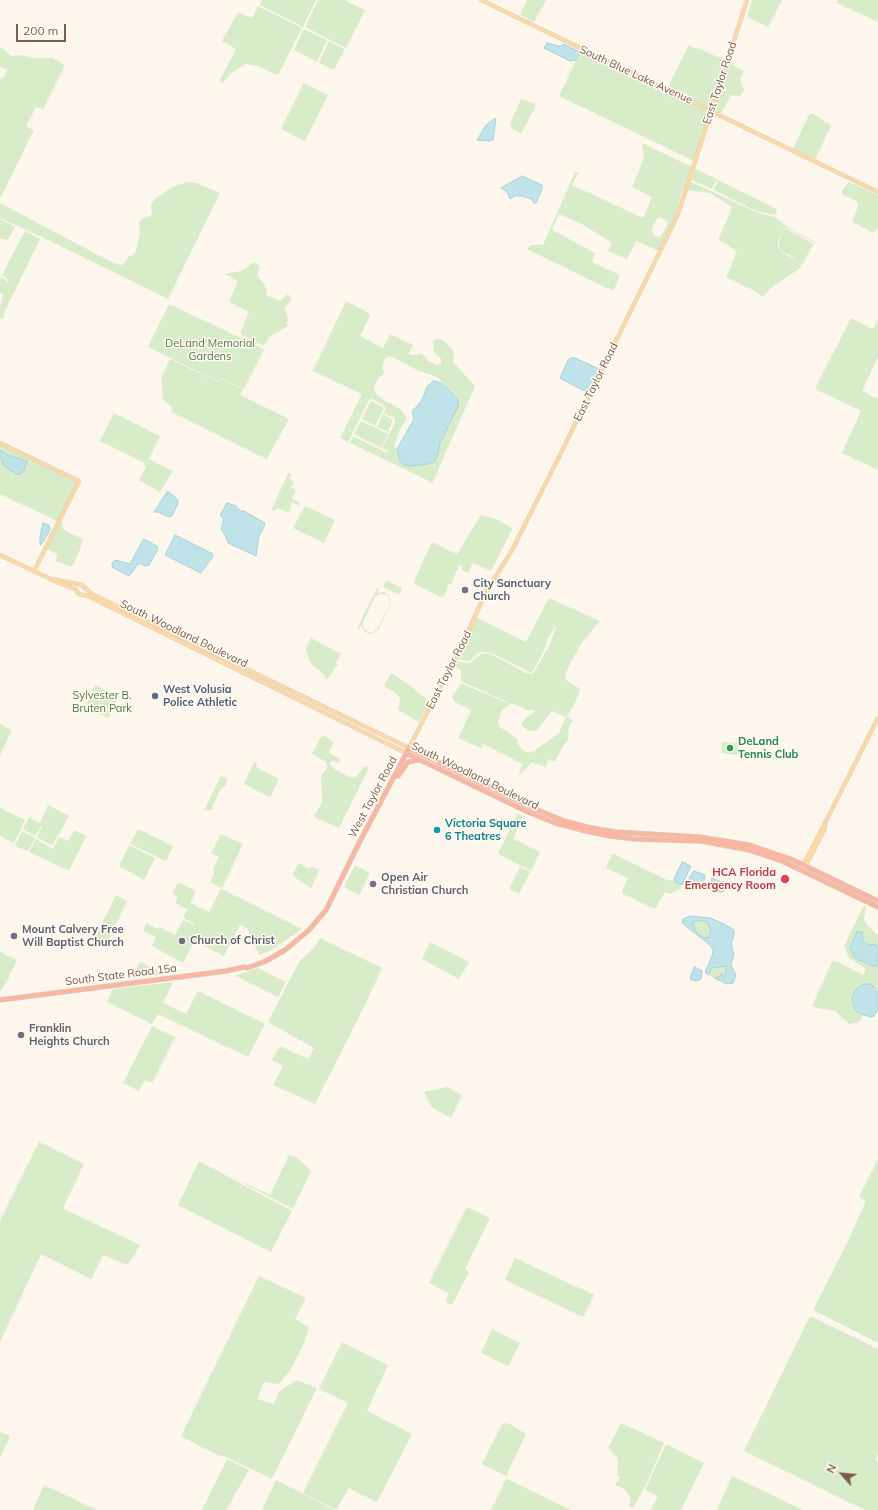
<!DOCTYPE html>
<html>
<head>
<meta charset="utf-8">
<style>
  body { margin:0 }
  #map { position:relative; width:878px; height:1510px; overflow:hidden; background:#fdf6ec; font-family:Mulish,sans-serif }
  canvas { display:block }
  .north { position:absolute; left:822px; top:1454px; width:40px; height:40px; -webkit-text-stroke:3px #fffaf3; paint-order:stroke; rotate:297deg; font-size:11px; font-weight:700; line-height:16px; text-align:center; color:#7a5c4d }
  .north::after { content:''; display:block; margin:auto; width:14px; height:18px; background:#7a5c4d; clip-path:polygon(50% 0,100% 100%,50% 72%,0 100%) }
  .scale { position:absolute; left:16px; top:24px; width:50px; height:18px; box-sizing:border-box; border:2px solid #7a5c4d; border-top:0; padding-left:5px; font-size:12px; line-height:14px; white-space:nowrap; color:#7a5c4d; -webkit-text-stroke:3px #fffaf3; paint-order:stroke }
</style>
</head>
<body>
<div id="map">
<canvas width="878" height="1510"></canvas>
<div class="north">N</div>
<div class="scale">200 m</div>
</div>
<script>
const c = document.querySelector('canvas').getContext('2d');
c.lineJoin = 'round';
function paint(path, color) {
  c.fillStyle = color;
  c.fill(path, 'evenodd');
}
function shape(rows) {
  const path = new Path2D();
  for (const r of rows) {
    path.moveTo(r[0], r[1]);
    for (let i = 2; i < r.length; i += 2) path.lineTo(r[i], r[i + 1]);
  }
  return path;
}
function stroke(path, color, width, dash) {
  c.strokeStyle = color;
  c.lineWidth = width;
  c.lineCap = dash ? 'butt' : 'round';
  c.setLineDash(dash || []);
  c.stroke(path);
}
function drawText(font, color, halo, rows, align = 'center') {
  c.font = font + ' Mulish,sans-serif';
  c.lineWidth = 3;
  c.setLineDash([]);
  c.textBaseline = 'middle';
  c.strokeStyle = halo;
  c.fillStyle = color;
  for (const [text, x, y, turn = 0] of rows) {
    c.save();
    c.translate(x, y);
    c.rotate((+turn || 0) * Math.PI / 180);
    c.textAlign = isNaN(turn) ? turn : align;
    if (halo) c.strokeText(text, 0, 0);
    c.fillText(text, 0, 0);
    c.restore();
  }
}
const green = shape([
  [262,0,316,0,303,27,260,5],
  [318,0,344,0,365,10,346,48,305,27],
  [527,0,546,0,534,22,520,15],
  [752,0,782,0,768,27,747,17],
  [838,0,878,0,878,22,837,3],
  [258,6,302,28,278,75,257,66,246,64,231,73,223,83,219,82,236,49,222,41,238,12,252,18],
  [304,29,327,40,317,62,294,50],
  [329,41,345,49,334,70,319,63],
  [689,45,697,49,698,48,726,61,711,109,667,89],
  [0,48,4,49,6,52,12,56,23,55,31,58,52,58,65,65,43,109,36,107,26,126,34,130,0,199,0,78,4,77,7,70,0,67],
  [580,52,665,93,666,90,710,111,694,161,559,96],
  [728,62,744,71,740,79,744,89,743,92,740,96,731,95,721,114,712,110],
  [304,83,328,95,305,141,281,129],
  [521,99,536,105,521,134,511,128,510,124],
  [810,113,819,117,831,126,814,161,792,150],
  [642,143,692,167,684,190,682,190,674,220,659,251,636,241,627,259,608,251,612,243,603,237,580,223,559,214,552,230,595,253,592,262,620,275,614,290,609,288,608,289,527,249,531,245,543,245,575,172,579,172,572,185,643,218,652,197,632,187,643,161,644,153],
  [658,217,666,220,667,222,667,226,660,237,655,236,651,230],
  [693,168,717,179,712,189,690,179],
  [718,180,777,209,775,215,756,211,714,190],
  [689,181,756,212,775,217,790,229,815,242,803,265,796,271,772,287,763,297,755,291,726,277,737,252,728,245,718,240,732,207,710,193,686,190],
  [785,227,814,243,802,266,789,256,783,254,778,248,778,241],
  [187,182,196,183,220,193,168,299,42,237,0,218,0,203,100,256,119,265,122,265,129,256,133,255,136,251,140,232,139,222,143,218,149,217,152,214,151,205,155,199,172,187],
  [849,182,878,195,878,228,874,233,852,222,859,204,856,201,842,194,842,191],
  [0,219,15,227,8,240,0,238],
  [785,228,813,244,801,266,790,255,783,253,779,248,779,241],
  [25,231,40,239,4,313,4,319,0,318,0,305,3,297,3,294,0,293,0,280,1,277,8,282,9,281,2,275],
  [254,262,260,266,257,275,264,284,267,290,266,295,280,301,288,294,292,299,285,308,288,319,287,323,288,326,269,337,264,346,240,334,249,312,229,302,238,281,225,274,241,271],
  [346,301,367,312,370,316,360,336,383,348,390,334,413,345,409,353,410,355,421,354,426,357,428,361,437,365,441,363,441,359,434,352,433,342,436,339,440,339,444,341,452,349,454,354,453,362,475,386,432,484,425,479,350,443,353,436,387,453,388,451,382,448,395,423,395,420,394,418,384,413,386,408,382,404,370,398,348,442,340,438,362,394,313,371],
  [390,356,419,371,437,377,458,400,449,425,440,443,438,455,432,463,429,464,411,466,398,454,397,449,394,447,401,427,407,419,406,416,399,408,385,401,378,395,375,392,374,388,378,378,385,373,382,367,385,358],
  [169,304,264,349,244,389,221,378,219,382,148,347],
  [851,318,873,329,878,320,878,357,862,391,878,399,878,470,842,453,861,411,815,389],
  [170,359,218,382,221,379,243,389,240,395,289,419,267,459,171,412,173,408,163,399,161,378],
  [371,401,384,408,375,426,362,419],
  [114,413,160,436,149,459,173,471,160,492,139,480,146,467,143,462,100,441],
  [383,414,393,420,388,432,377,427],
  [361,421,388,434,381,448,354,434],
  [0,444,75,481,76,484,57,521,0,494],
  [288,473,291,473,290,480,294,481,293,485,290,487,296,490,292,498,294,500,298,501,300,504,298,505,292,502,289,511,287,512,278,508,273,511,271,511],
  [305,506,335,520,324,543,293,528],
  [481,515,496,519,512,528,512,529,491,571,473,563,468,573,462,570,463,567,459,565,451,584,449,584,446,590,447,591,443,598,413,583,432,542,457,554],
  [60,520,62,521,63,528,67,532,83,539,79,552,72,567,56,561,57,554,46,549],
  [386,580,402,588,399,595,383,587],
  [377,588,379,589,378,593,384,592,389,595,391,603,379,629,375,632,369,634,364,631,361,626,359,629,357,628],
  [379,594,383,594,387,595,389,598,390,604,377,629,373,632,368,632,363,628,363,622,375,597],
  [549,598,600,621,580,645,565,674,566,680,580,689,579,694,567,717,573,720,569,727,568,740,563,746,555,762,548,759,546,767,532,762,522,773,518,775,523,764,483,744,481,748,458,738,471,711,469,709,455,702,452,697,461,683,509,704,509,703,461,681,461,670,453,665,455,661,465,663,470,663,481,654,489,653,526,673,533,674,549,646,556,628,555,627,547,640,545,648,532,673,489,652,480,652,469,661,456,659,475,617,526,642],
  [512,703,527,710,533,710,534,713,526,717,521,725,529,731,534,731,537,730,552,711,566,717,559,733,534,751,528,753,522,750,517,743,517,739,500,727,498,721,502,710],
  [311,638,341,654,336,663,339,665,336,666,329,677,325,679,325,676,310,662,306,650,307,646],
  [391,673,408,684,426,699,427,702,427,706,419,722,398,710,400,698,396,693,384,686],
  [95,685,119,696,108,718,85,707],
  [0,724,12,730,0,755],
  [325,736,334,742,329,753,340,759,339,763,333,761,330,762,330,765,336,770,352,778,356,777,364,767,366,766,369,768,339,828,318,819,314,816,322,803,321,776,327,769,326,762,312,754,321,737],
  [722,742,739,743,738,755,721,753],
  [255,760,257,768,279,779,270,797,244,784],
  [221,776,227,779,226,786,222,788,219,792,211,810,204,810],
  [48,805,69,816,52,846,37,837,42,826,41,826,35,836,23,829,29,817,40,823],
  [0,808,25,820,14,843,0,836],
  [517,814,523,816,513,839,540,852,531,871,498,854],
  [138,829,173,846,166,861,130,844],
  [74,830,86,836,69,871,29,852,36,839,53,849,59,837,69,841],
  [22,831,35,838,28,851,15,846],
  [221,834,243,844,222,888,210,882,214,874,213,869,219,857,211,853],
  [129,845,155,858,144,880,119,866],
  [614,854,667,880,674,881,682,885,680,889,670,894,665,892,655,909,621,893,628,878,606,868,612,855],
  [299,863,308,868,312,867,319,870,311,888,294,877,293,873],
  [355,865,370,873,359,895,344,887],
  [520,867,530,872,519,894,509,889],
  [178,882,196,891,190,903,209,912,221,889,302,929,270,951,259,955,247,928,240,925,224,956,194,941,183,963,152,946,156,937,143,931,146,923,158,929,159,927,175,935,183,920,194,925,195,924,183,918,187,909,175,903,178,897,172,894],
  [116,895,127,901,106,945,94,940],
  [864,905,866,907,864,920,868,926,878,935,878,947,875,944,869,945,863,941,862,938,864,933,861,932,859,932,850,948,854,957,858,960,863,961,872,966,878,966,878,989,864,984,856,989,852,998,853,1003,855,1010,863,1016,859,1022,849,1024,835,1011,825,1009,820,1009,812,1006,833,960,863,975,866,969,849,958,844,946],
  [700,920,708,923,711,931,709,937,707,938,697,933,693,925,693,922],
  [320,938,382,968,366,1003,315,1104,273,1085,283,1066,272,1060,280,1046,308,1059,314,1048,268,1022,299,962,313,949],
  [430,942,469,962,459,979,422,959],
  [0,952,17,960,8,979,0,992],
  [140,962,160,972,167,974,132,979],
  [725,966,726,968,724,977,722,973,720,977,714,978,708,975,712,968],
  [258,968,286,982,278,997,235,976],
  [173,982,163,1003,186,1014,198,991,265,1024,248,1057,158,1014,152,1024,107,1002,113,989],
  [152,1026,175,1037,152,1083,144,1080,139,1091,123,1083],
  [447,1087,462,1095,451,1118,431,1107,424,1092],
  [39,1142,84,1164,64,1206,64,1209,140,1245,133,1257,127,1265,103,1255,91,1279,41,1254,0,1342,0,1221],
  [289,1155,296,1157,302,1162,311,1171,293,1209,230,1176,270,1195],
  [878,1159,878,1343,813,1310,845,1247,866,1201,859,1197],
  [199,1161,292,1211,271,1252,178,1205],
  [467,1207,490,1218,465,1269,469,1272,452,1305,445,1302,449,1293,429,1283],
  [515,1258,594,1295,583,1317,505,1280],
  [259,1276,306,1298,295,1319,309,1327,304,1343,291,1369,279,1384,264,1382,257,1399,274,1404,279,1392,296,1380,317,1388,272,1479,224,1456,221,1456,203,1448,181,1436],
  [810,1316,878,1349,878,1454,875,1460,877,1461,878,1458,878,1510,865,1510,744,1451],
  [492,1329,520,1343,508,1366,481,1353],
  [342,1342,388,1365,367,1411,412,1434,377,1502,349,1488,336,1510,303,1493,348,1403,319,1389],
  [503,1423,510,1424,526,1434,506,1476,482,1464],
  [621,1423,664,1443,646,1485,633,1508,629,1506,631,1498,624,1489,615,1485,620,1477,617,1475,618,1462,617,1457,608,1448],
  [0,1432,10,1436,0,1458],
  [666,1444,704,1463,681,1510,651,1510,658,1496,645,1490],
  [227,1459,249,1470,226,1510,202,1510],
  [732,1476,749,1484,803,1510,717,1510],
  [506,1479,507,1479,571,1510,491,1510],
  [276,1480,334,1510,262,1510],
  [44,1485,97,1510,33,1510]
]);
const water = shape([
  [547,43,558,46,561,46,563,44,580,52,576,60,570,61,544,48,547,43],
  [494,119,496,119,493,140,489,141,477,140,486,125,494,119],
  [522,176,542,185,542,189,536,203,534,203,531,199,522,196,515,196,510,199,507,192,501,188,522,176],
  [571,358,575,358,599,369,588,393,560,378,568,360,571,358],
  [434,381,441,383,449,390,458,400,458,406,440,443,438,454,434,462,429,464,411,466,404,465,400,461,397,449,414,419,412,412,422,400,427,387,432,382,434,381],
  [0,450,8,455,27,461,24,471,20,474,16,474,3,465,2,458,0,456,0,450],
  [167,492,169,492,178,500,178,503,172,516,169,517,158,512,154,512,167,492],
  [227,503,236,506,242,512,244,511,265,523,264,527,259,536,256,556,228,543,226,537,221,529,224,519,220,515,227,503],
  [43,523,49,525,50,530,41,545,40,545,40,537,43,523],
  [175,535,213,554,212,558,201,573,165,555,175,535],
  [143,540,146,540,158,547,157,551,149,565,145,566,139,563,129,576,112,567,112,563,115,560,130,564,143,540],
  [682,862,691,866,682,885,674,881,674,879,682,862],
  [694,871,705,875,703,887,701,890,687,888,687,885,690,876,694,871],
  [712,878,726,884,725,890,722,892,716,892,710,890,712,878],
  [690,916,710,918,724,924,734,930,734,935,731,944,734,954,731,965,736,975,733,983,727,984,714,978,720,977,721,973,723,976,725,976,726,968,725,966,712,968,708,975,705,972,712,956,713,950,710,945,682,923,683,919,690,916],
  [700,920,708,923,711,931,708,938,703,937,697,933,693,925,693,922,700,920],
  [857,932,863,932,862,937,863,941,869,945,875,944,878,947,878,966,872,966,863,961,858,960,854,957,850,948,857,932],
  [695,967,702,971,701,979,697,981,691,980,690,977,694,968,695,967],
  [864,984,871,984,878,992,878,1009,874,1016,871,1017,860,1014,855,1010,853,1003,852,998,854,992,856,989,864,984]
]);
const major = shape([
  [481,0,878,192],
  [0,443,79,481,34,571],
  [0,555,59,583,75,589,79,594,88,596,406,753],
  [52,579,82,585,92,594,409,748,466,636,486,592,511,552,559,457,668,235,678,214,747,0],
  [805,866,805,862,823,827,878,718],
  [803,871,825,828,825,825]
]);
const highway = shape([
  [409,748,533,808,564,821,587,827,615,832,700,837,749,845,793,860,878,901],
  [406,753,528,812,555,823,586,831,610,836,635,839,701,841,749,850,782,861,878,907],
  [398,776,408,762,418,760],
  [0,1000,226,971,244,967,247,968,266,961,285,950,309,930,326,910,358,845,409,748]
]);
const markers = [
  [465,590,4,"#6b7280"],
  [155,696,4,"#5c6f8a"],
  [730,748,4,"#2e9e5b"],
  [437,830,4,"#0f9aa8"],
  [785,879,5,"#e0444e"],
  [373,884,4,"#6b7280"],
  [14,936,4,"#6b7280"],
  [182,941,4,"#6b7280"],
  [21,1035,4,"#6b7280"]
];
const streetNames = [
  ["South Blue Lake Avenue",636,75,25],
  ["East Taylor Road",720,83,-72],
  ["East Taylor Road",596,382,-64],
  ["South Woodland Boulevard",184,634,26],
  ["East Taylor Road",449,670,-63],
  ["South Woodland Boulevard",475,776,26],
  ["West Taylor Road",373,797,-62],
  ["South State Road 15a",121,975,-7]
];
const parkNames = [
  ["DeLand Memorial",210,344],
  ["Gardens",210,357],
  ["Sylvester B.",102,696],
  ["Bruten Park",102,709]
];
const worshipNames = [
  ["City Sanctuary",473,584],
  ["Church",473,597],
  ["Open Air",381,878],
  ["Christian Church",381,891],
  ["Mount Calvery Free",22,930],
  ["Will Baptist Church",22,943],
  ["Church of Christ",190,941],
  ["Franklin",29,1029],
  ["Heights Church",29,1042]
];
const serviceNames = [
  ["West Volusia",163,690],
  ["Police Athletic",163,703]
];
const leisureNames = [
  ["DeLand",738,742],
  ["Tennis Club",738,755]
];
const cultureNames = [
  ["Victoria Square",445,824],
  ["6 Theatres",445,837]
];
const healthNames = [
  ["HCA Florida",776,873],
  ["Emergency Room",776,886]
];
paint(green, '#d8ecc9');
paint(water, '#bfe3e8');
stroke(water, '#a5d3da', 1);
stroke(major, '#dad1cd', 4.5);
stroke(highway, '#dad1cd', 5.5);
stroke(major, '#fbd9a5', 3.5);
stroke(highway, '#f7b7a3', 4.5);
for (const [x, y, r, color] of markers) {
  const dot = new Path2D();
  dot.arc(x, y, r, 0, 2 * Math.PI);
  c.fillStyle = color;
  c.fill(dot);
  stroke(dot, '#fffaf3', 1.5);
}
drawText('11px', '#7a5c4d', '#fffaf3', streetNames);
drawText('11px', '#537a41', '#fffaf3', parkNames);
drawText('bold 11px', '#5b616d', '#fffaf3', worshipNames, 'left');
drawText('bold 11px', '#4e5e75', '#fffaf3', serviceNames, 'left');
drawText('bold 11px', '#27864d', '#fffaf3', leisureNames, 'left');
drawText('bold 11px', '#0d838f', '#fffaf3', cultureNames, 'left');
drawText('bold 11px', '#be3a42', '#fffaf3', healthNames, 'right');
</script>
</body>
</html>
